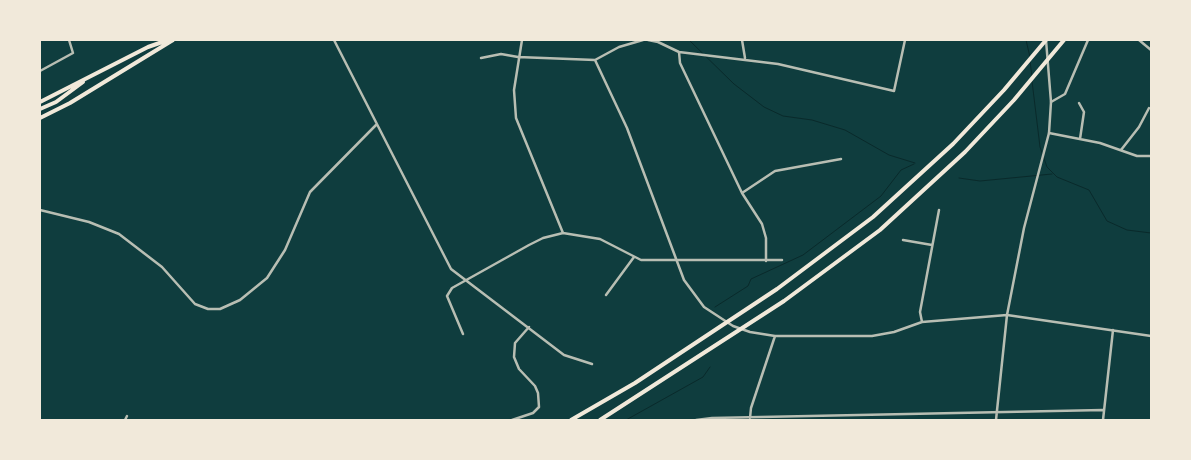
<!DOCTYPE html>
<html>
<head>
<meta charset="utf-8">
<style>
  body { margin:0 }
  #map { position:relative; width:1191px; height:460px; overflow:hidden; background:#0f3d3e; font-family:"Golos Text",sans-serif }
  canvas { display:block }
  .frame { position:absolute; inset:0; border:41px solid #f1e9da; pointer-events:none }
</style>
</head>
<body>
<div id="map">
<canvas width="1191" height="460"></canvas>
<div class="frame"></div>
</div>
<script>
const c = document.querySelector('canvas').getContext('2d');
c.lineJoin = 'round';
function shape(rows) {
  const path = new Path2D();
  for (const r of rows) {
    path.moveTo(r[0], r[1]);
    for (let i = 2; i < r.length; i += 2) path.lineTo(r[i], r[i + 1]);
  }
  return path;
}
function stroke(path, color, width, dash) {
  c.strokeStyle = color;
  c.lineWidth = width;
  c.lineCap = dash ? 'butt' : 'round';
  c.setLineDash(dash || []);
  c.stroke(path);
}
const stream = shape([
  [689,40,734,84,764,107,783,116,812,120,845,130,889,155,915,163],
  [1026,40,1030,57],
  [1030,61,1032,77],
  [1032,81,1040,147,1047,167,1057,177,1089,190,1107,221,1127,230,1151,233],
  [959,178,980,181,1052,174],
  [715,307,748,286,751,279,803,255,881,196,901,170,914,164],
  [626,420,703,377,710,367]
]);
const minor = shape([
  [334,40,451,269,564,355,592,364],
  [522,40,514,90,516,118,563,233],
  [648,40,658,42,679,52,778,64,894,91,905,40],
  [742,40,745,58],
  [1139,40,1151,50],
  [679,52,680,63,742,193,762,224,766,238,766,261],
  [481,58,501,54,518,57,595,60,619,47,643,40],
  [595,60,627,128,684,280,704,307,733,326,750,332,775,336,872,336,894,332,922,322,1007,315,996,420],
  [40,71,73,53,69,40],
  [1051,102,1065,94,1088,40],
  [1079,103,1084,112,1080,139],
  [1049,133,1100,143,1137,156,1151,156],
  [1121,150,1139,127,1149,108],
  [742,193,775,171,841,159],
  [40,210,89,222,119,234,162,267,195,304,208,309,220,309,240,300,267,278,285,250,310,192,376,125],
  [903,240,932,245],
  [606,295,634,257],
  [922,322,920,312,939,210],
  [463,334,447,296,452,288,529,245,543,238,563,233,600,239,641,260,782,260],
  [750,418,751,408,775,336],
  [125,420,127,416],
  [512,420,533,413,539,407,538,393,535,386,519,369,514,357,515,343,529,327],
  [696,420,712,418,1103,410],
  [1103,420,1113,330]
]);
const tertiary = shape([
  [1046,40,1051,102,1049,133,1024,228,1007,315,1151,336]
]);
const primary = shape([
  [40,102,148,47,168,40],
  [40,109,56,102,83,82],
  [40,118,70,103,173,40]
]);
const motorway = shape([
  [571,420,635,383,777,289,873,217,953,144,1004,90,1046,40],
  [600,420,784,301,880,230,965,152,1014,100,1064,40]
]);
stroke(stream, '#0a2a2b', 1);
stroke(minor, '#b8beb3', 2.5);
stroke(tertiary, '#b8beb3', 2.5);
stroke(primary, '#f1e9da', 4);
stroke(motorway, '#f1e9da', 4);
</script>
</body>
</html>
